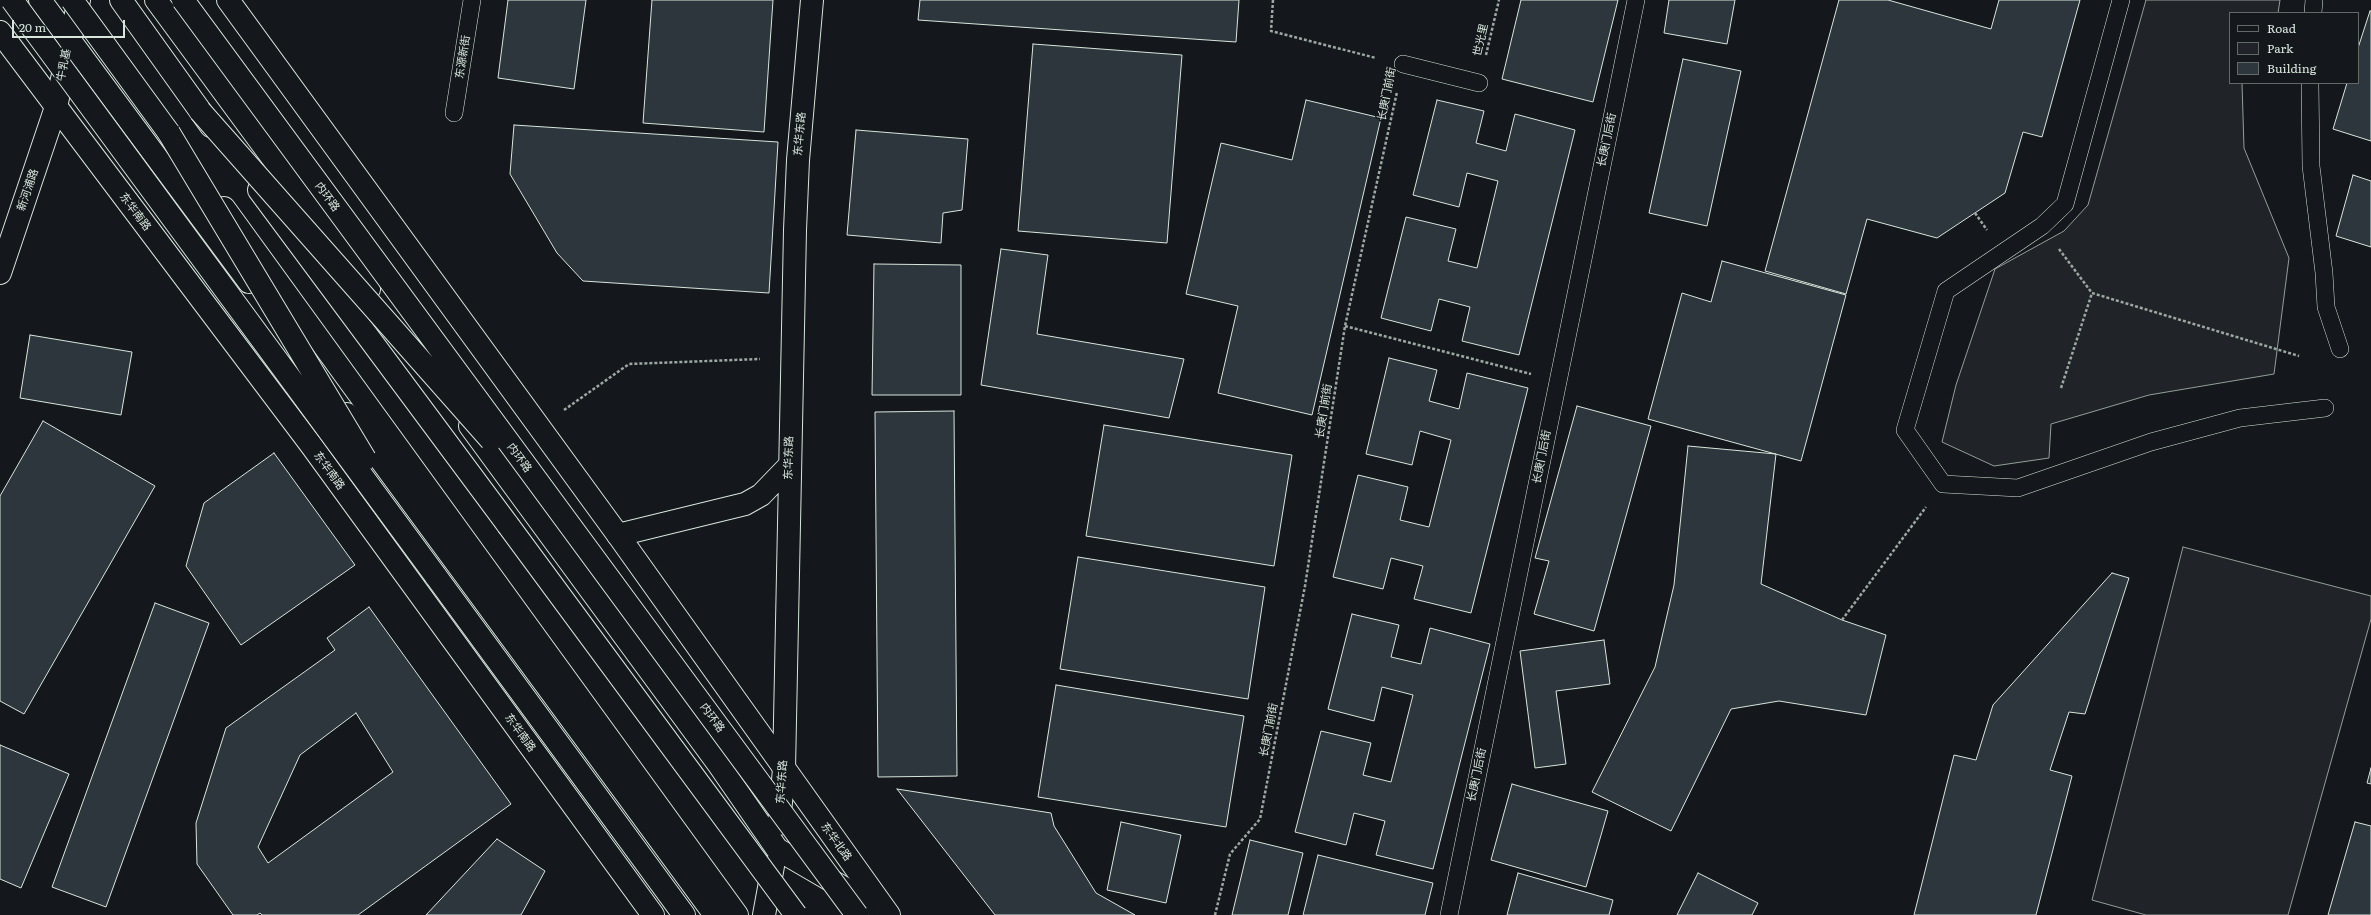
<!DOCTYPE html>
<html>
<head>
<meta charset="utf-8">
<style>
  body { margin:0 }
  #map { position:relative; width:2371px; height:915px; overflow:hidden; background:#14181c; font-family:Literata,serif }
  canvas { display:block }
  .legend { position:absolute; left:2229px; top:12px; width:130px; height:72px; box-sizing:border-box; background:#14181c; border:1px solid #626a69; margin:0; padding:5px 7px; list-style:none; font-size:12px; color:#d8e6dc }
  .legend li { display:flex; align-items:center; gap:8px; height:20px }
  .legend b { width:20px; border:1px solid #626a69 }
  .scale { position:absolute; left:12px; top:20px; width:113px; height:18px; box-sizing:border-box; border:2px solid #d8e6dc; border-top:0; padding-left:5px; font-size:12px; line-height:14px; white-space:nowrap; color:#d8e6dc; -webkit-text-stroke:3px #14181c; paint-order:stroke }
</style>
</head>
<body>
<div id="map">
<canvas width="2371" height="915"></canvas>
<ul class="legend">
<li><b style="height:5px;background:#14181c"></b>Road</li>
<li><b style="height:11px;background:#202428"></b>Park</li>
<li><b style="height:11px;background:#2c363c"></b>Building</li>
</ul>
<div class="scale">20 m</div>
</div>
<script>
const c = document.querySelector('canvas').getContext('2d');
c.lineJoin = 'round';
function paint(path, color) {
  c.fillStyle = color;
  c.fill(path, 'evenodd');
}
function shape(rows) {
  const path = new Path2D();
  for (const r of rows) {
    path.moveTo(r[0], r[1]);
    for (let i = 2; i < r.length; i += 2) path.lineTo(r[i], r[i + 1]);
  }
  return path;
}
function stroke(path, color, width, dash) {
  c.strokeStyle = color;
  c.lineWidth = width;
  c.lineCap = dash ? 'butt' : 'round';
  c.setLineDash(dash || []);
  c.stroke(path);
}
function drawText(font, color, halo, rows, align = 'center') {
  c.font = font + ' Literata,"Noto Sans SC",serif';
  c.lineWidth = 3;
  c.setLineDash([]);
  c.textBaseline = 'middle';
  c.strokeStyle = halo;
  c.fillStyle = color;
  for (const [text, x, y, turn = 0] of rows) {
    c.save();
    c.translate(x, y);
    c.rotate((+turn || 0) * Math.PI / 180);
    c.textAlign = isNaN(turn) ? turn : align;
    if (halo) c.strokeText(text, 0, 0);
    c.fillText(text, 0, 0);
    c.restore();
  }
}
const green = shape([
  [2146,0,2280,0,2278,13,2230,13,2230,83,2242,83,2244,148,2289,258,2274,374,2149,395,2051,424,2049,458,1994,466,1942,442,1956,385,1995,269,2064,231,2088,205,2146,0],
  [2183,547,2371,596,2371,619,2288,915,2146,915,2092,900,2183,547]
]);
const building = shape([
  [508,0,586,0,574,89,498,78,508,0],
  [652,0,773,0,764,132,643,123,652,0],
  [920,0,1239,0,1236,42,918,20,920,0],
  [1521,0,1618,0,1593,102,1502,79,1521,0],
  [1669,0,1735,0,1727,44,1664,33,1669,0],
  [1839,0,1888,0,1991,29,1999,0,2080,0,2042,137,2023,132,2005,193,1937,238,1867,219,1846,294,1765,271,1839,0],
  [2370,11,2371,11,2371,141,2333,129,2347,83,2358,83,2358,48,2370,11],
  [1033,44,1182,55,1167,243,1018,231,1033,44],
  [1683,59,1741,71,1707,226,1649,213,1683,59],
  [1306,100,1381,118,1312,415,1218,393,1238,306,1186,294,1221,143,1292,160,1306,100],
  [1437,100,1484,111,1476,143,1506,151,1515,114,1575,130,1519,355,1462,341,1470,307,1439,299,1431,331,1381,318,1406,217,1456,229,1448,261,1477,268,1498,181,1467,173,1459,207,1413,195,1437,100],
  [514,125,778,142,769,293,583,281,557,253,510,174,514,125],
  [856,130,968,139,962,210,943,213,941,243,847,235,856,130],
  [2353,175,2371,181,2371,247,2336,236,2353,175],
  [1001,249,1048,255,1037,334,1184,359,1169,418,981,385,1001,249],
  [1722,261,1846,295,1801,461,1648,419,1682,293,1711,302,1722,261],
  [874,264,961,265,961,395,872,395,874,264],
  [30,335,132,352,121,415,20,398,30,335],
  [1389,358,1437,370,1429,401,1459,409,1467,373,1528,388,1471,613,1414,599,1423,566,1391,558,1383,589,1333,577,1358,475,1408,487,1400,520,1429,527,1451,440,1420,431,1412,465,1366,454,1389,358],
  [1577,406,1651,426,1594,631,1534,614,1549,561,1535,558,1577,406],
  [954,411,957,776,878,777,875,412,954,411],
  [43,421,155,486,24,714,0,701,0,496,43,421],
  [1104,425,1292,455,1274,566,1086,536,1104,425],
  [1688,446,1776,454,1761,584,1842,620,1886,635,1866,715,1779,701,1731,709,1671,831,1592,792,1655,667,1674,585,1688,446],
  [274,453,355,565,241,645,186,566,204,503,274,453],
  [1078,557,1265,587,1248,699,1060,669,1078,557],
  [2112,573,2129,578,2085,714,2069,712,2050,770,2072,776,2036,915,1914,915,1954,755,1976,760,1993,705,2112,573],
  [155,603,209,623,106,907,52,887,155,603],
  [369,607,511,804,358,915,262,915,260,913,257,915,233,915,197,864,196,823,226,728,335,650,327,638,369,607],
  [356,713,393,772,268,863,258,847,300,755,356,713],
  [1352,614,1399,625,1391,657,1421,664,1430,628,1490,644,1433,869,1376,855,1385,821,1354,813,1346,845,1295,832,1321,731,1371,743,1363,775,1391,782,1413,695,1382,687,1374,721,1328,709,1352,614],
  [1604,640,1610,684,1556,691,1566,764,1535,768,1520,651,1604,640],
  [1056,685,1244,716,1226,827,1038,797,1056,685],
  [0,745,69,774,21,888,0,879,0,745],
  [2371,768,2371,784,2367,783,2371,768],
  [1512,784,1608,811,1586,887,1491,860,1512,784],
  [897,789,1051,813,1054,826,1096,893,1135,915,995,915,897,789],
  [1121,822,1181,835,1166,903,1107,890,1121,822],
  [2355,822,2371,826,2371,915,2328,915,2355,822],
  [497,839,545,871,521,915,426,915,497,839],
  [1250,840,1303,853,1288,915,1232,915,1250,840],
  [1318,855,1433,883,1425,915,1303,915,1318,855],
  [1518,873,1613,900,1609,915,1507,915,1518,873],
  [1698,873,1758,903,1752,915,1677,915,1698,873]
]);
const path = shape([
  [1273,0,1271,31,1376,58],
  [1486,55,1499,0],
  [1975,213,1987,230],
  [2059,249,2092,293,2299,356],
  [1345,326,1531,374],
  [2061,388,2092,293],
  [564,410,629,364,760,359],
  [1842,620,1926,507],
  [1215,915,1230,854,1260,819,1305,586,1345,326,1397,92]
]);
const service = shape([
  [2121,0,2065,204,2042,226,1946,291,1905,430,1943,484,2018,488,2151,442,2240,418,2325,408],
  [2313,13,2314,0],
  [1403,64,1479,83],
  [2310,83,2311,166,2324,273,2326,307,2340,349],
  [454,113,472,0],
  [1449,915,1636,0]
]);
const minor = shape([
  [0,273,56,107,79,0]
]);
const tertiary = shape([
  [40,0,249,282],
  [156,0,369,289],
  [347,414,715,915],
  [470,426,719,765,777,849,887,913],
  [618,535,745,504,761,495,789,466],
  [779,824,784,769,795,230,798,160,812,0],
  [764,915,773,866]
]);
const secondary = shape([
  [228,0,618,535,889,915],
  [0,32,311,445,653,915]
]);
const primary = shape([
  [121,0,211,126],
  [259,190,508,525],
  [224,208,737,915]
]);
const trunk = shape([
  [435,575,684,915]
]);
const primaryBridge = shape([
  [72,0,169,133],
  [508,525,796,915]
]);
const trunkBridge = shape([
  [12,0,435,575],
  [183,0,857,915],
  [200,111,491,440],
  [169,133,365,459]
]);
const streetNames = [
  ["世光里",1481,40,-77],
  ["东源新街",463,57,-81],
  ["牛乳基",64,65,-79],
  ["长庚门前街",1387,94,-79],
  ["东华东路",800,134,-85],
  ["长庚门后街",1607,140,-78],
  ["新河浦路",28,190,-71],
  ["内环路",327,197,54],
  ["东华南路",135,212,53],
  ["长庚门前街",1324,411,-81],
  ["长庚门后街",1542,457,-79],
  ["内环路",519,458,54],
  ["东华东路",789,458,-89],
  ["东华南路",329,471,54],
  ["内环路",712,718,54],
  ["长庚门前街",1269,730,-79],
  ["东华南路",520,733,54],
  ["长庚门后街",1477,775,-78],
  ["东华东路",782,782,-86],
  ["东华北路",836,842,54]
];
paint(green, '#202428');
stroke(green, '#939e99', 1);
paint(building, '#2c363c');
stroke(building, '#d8e6dc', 1);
stroke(service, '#d8e6dc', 18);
stroke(minor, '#d8e6dc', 24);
stroke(tertiary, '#d8e6dc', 24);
stroke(secondary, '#d8e6dc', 24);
stroke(primary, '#d8e6dc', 24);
stroke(trunk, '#d8e6dc', 24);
stroke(path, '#9da8a2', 2.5, [3, 2]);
stroke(service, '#14181c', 17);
stroke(minor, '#14181c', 22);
stroke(tertiary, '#14181c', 22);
stroke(secondary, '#14181c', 22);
stroke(primary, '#14181c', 22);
stroke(trunk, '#14181c', 22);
stroke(primaryBridge, '#d8e6dc', 24, []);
stroke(trunkBridge, '#d8e6dc', 24, []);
stroke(primaryBridge, '#14181c', 22);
stroke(trunkBridge, '#14181c', 22);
drawText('11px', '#d8e6dc', '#14181c', streetNames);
</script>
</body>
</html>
